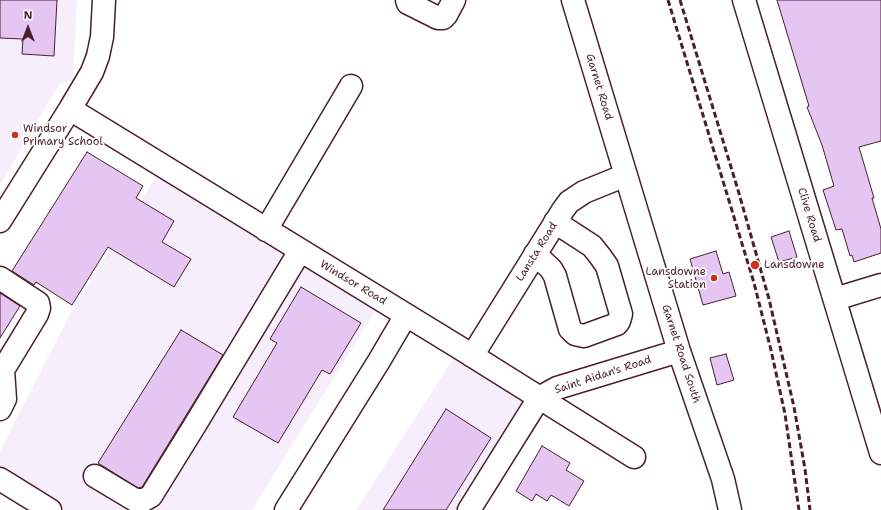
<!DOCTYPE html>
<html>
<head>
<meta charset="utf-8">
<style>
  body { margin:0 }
  #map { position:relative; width:881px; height:510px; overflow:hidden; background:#fff; font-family:"Shantell Sans",sans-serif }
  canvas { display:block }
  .north { position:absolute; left:8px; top:8px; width:40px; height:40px; -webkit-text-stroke:3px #fff; paint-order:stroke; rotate:0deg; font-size:11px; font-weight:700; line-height:16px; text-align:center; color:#4a1f2b }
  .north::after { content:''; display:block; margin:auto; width:14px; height:18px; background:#4a1f2b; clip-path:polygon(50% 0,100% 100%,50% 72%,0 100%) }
</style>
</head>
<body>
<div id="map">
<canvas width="881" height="510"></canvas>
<div class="north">N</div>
</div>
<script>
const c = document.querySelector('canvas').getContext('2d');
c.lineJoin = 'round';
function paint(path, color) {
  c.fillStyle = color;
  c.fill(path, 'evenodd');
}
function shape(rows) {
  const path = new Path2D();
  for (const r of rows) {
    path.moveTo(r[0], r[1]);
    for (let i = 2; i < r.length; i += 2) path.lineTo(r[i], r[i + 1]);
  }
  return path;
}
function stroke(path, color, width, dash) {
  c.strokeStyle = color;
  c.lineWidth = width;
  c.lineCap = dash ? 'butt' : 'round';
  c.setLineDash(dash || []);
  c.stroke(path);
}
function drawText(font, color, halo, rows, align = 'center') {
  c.font = font + ' "Shantell Sans",sans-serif';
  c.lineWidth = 3.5;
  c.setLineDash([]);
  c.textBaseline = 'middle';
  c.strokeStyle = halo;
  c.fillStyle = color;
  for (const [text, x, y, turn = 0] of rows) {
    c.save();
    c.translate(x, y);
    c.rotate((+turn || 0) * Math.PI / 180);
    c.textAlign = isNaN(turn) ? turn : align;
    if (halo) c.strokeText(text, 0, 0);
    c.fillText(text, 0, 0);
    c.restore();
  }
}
const built = shape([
  [0,0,77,0,73,79,59,85,0,185],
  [163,165,382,300,252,510,50,510,0,479,0,451,70,314],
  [460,348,539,398,469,510,356,510]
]);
const building = shape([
  [0,0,57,0,54,56,22,54,23,39,0,38,0,0],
  [777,0,881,0,881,141,859,147,874,198,872,198,881,229,881,253,854,262,852,255,850,256,842,229,836,230,823,190,834,186,822,145,807,107,809,106,777,0],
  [87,152,143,186,136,198,174,221,162,242,191,259,174,287,108,247,72,305,36,282,34,285,12,271,87,152],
  [789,231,797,257,779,262,771,237,789,231],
  [716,251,723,274,729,272,736,296,703,305,690,259,716,251],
  [301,287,361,323,330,374,322,370,278,443,233,417,277,343,270,339,301,287],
  [0,293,20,306,0,338,0,293],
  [181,330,223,355,142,487,138,488,98,463,181,330],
  [726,354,734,380,717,385,710,358,726,354],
  [446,409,491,438,446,510,383,510,446,409],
  [542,446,570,463,566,470,584,481,569,506,551,495,547,501,536,494,532,501,516,491,542,446]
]);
const minor = shape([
  [407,0,408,3,438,18,443,18,446,15,454,0],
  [573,0,679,351,723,479,730,510],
  [744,0,881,453],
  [70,109,460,348,634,457],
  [0,221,70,109,92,72,98,56,102,37,104,0],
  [266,230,351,86],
  [535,254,551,269,555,276,570,329,575,334,584,336,617,324,619,321,621,314,607,266,600,256,592,246,555,222],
  [0,278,38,303,39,308,37,314,3,370,5,399,0,409],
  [835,299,881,285],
  [472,356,563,210,569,202,584,192,626,175],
  [95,476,135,500,144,500,151,496,195,425,300,251],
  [0,479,50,510],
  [286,510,379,361,406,315],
  [469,510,539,398,557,388,679,351]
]);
const rail = shape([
  [668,0,754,283,771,350,785,414,799,510],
  [680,0,738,190,769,299,794,407,805,469,810,510]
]);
const markers = [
  [15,135,4,"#c8321e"],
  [755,265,5,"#c8321e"],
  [714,278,4,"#c8321e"]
];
const streetNames = [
  ["Garnet Road",599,87,73],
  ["Clive Road",809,215,73],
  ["Lansta Road",537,252,-58],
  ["Windsor Road",353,283,31],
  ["Garnet Road South",681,354,72],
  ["Saint Aidan's Road",603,375,-18]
];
const poiNames = [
  ["Windsor",23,129],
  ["Primary School",23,142],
  ["Lansdowne",764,265],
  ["Lansdowne",706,272,"right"],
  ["Station",706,285,"right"]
];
paint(built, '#f7eefb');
paint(building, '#e5c6f3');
stroke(building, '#4a1f2b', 1);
stroke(minor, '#4a1f2b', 25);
stroke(minor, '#fff', 22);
stroke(rail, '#4a1f2b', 3, [6, 3]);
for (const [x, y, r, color] of markers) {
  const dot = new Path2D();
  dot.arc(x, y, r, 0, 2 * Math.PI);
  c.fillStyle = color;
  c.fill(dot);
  stroke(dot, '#fff', 1.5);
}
drawText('11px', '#4a1f2b', '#fff', streetNames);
drawText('11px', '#4a1f2b', '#fff', poiNames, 'left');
</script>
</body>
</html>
